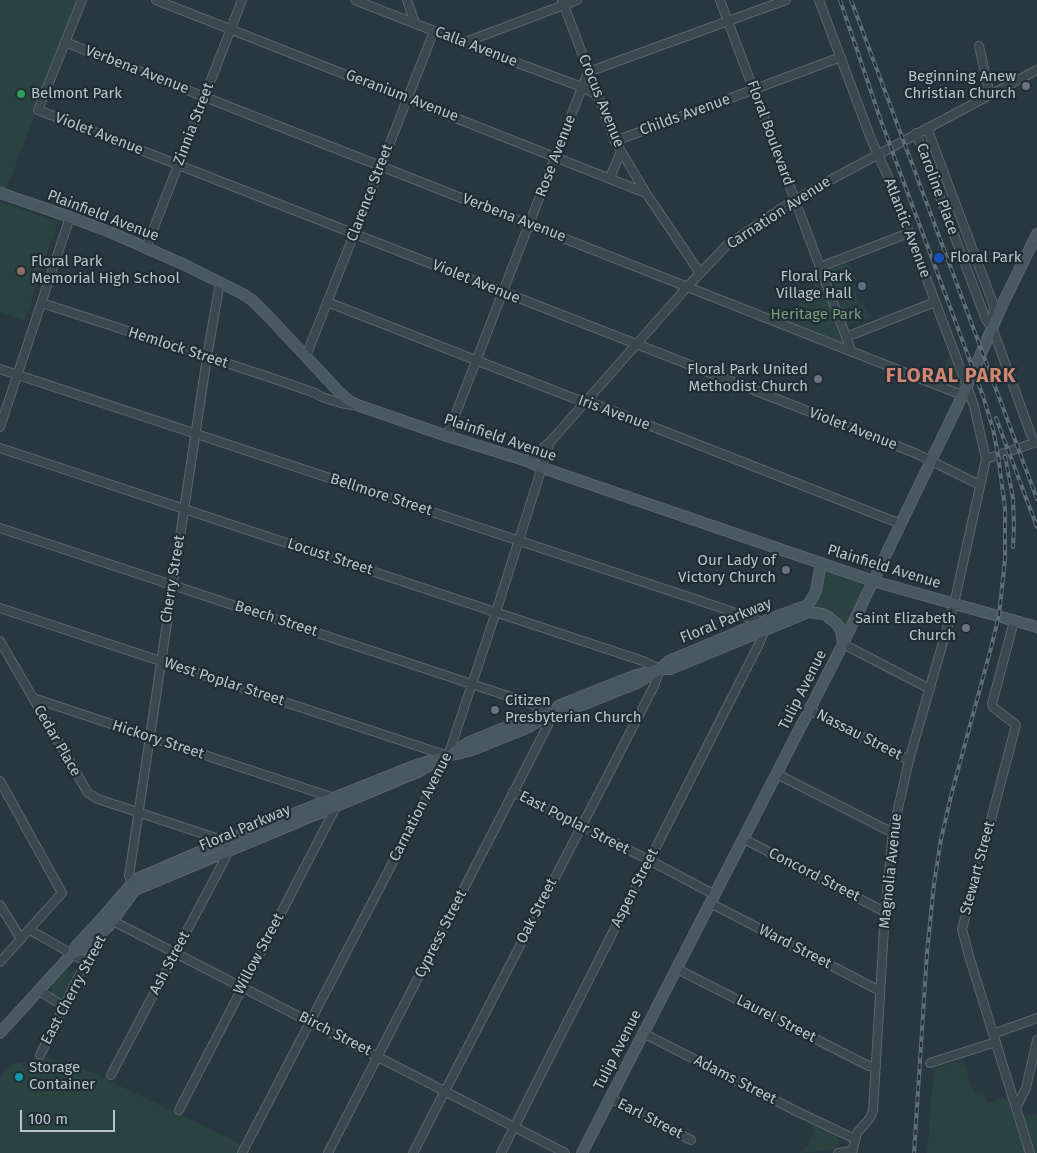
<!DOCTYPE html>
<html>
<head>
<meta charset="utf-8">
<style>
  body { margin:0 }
  #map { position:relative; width:1037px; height:1153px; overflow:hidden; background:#283740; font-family:"Fira Sans",sans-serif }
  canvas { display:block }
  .scale { position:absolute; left:20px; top:1110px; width:95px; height:22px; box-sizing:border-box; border:2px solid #b9c3ca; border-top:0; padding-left:6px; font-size:15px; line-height:18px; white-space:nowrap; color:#b9c3ca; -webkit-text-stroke:4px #212d35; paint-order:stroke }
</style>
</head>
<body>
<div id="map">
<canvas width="1037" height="1153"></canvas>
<div class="scale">100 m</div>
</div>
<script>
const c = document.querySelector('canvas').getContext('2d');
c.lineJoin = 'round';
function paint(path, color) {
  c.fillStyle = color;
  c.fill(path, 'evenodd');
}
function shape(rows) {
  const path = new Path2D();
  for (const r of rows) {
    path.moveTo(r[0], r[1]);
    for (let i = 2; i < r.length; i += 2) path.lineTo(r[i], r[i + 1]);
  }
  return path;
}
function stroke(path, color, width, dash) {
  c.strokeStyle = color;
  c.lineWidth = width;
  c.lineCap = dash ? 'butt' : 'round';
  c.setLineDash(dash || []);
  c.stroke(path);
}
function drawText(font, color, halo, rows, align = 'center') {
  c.font = font + ' "Fira Sans",sans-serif';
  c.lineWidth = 4.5;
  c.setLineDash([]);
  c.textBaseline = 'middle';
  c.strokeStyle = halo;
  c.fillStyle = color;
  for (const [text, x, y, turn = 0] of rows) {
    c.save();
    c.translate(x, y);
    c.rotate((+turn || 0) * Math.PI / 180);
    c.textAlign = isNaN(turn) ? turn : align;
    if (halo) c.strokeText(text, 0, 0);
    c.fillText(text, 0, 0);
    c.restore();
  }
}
const green = shape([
  [0,0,79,0,6,190,0,189],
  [0,202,58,222,25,321,0,312],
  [849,262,855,278,851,280,860,304,864,303,870,318,848,326,828,270],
  [822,275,849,349,789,325,800,303],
  [950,352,963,381,960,388,939,380],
  [827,571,861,584,863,590,847,624,843,625,815,608,815,603,823,575],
  [71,970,73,971,74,975,64,995,62,998,57,999,52,995,51,987,66,971],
  [38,1056,76,1065,246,1146,242,1153,0,1153,0,1077,3,1072,11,1065,20,1062,23,1063,23,1067],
  [963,1059,974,1094,983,1091,987,1103,1010,1096,1013,1107,1022,1116,1037,1114,1037,1153,927,1153,934,1069],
  [809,1123,837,1136,839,1142,838,1147,833,1149,800,1153,809,1144,812,1138,814,1132,813,1127]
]);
const street = shape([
  [82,0,38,110,915,453,980,485],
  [156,0,646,193],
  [355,0,485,51,582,87,597,95],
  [407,0,415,23],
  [562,0,615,141,646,193,700,273],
  [720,0,851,350],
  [819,0,871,139,889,179,967,386,974,406,986,459,954,604,909,760,893,831,885,912,873,1111,870,1118,857,1133,852,1153],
  [65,42,962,395],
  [463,43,577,0],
  [979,46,990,95],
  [927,128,994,306,992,327,1034,443],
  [916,133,986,320,992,327],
  [615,141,841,57],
  [610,178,621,151],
  [146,248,242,0],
  [820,267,909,233],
  [327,302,573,398,586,401,615,412,901,524],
  [42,303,269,377,315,393,322,397,341,403,353,405],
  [846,337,935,302],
  [306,356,434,31],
  [0,369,692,598,762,622,765,630,759,644,501,1153],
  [0,427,70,217],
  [447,436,588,72,786,0],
  [0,448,643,661,660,669,654,686,413,1153],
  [986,459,1037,442],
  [527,461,550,442],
  [0,528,532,704,550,714,548,725,328,1153],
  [0,608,448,756],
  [1014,621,992,704,993,707,1016,725,962,929,969,956,1030,1153],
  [0,641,88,793,98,799,225,841,229,851,111,1075],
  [843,644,930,689],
  [33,698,334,798,337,805,179,1110],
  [809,710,909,760],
  [777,774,887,830,893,831],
  [0,781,62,893,0,962],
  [513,792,649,860,715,895],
  [744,839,885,912],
  [134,887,129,876,207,357,220,282],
  [710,903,880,991],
  [0,905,21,939],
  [109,919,565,1153],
  [30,930,86,962],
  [677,969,869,1066,876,1067],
  [39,991,65,1007],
  [643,1033,798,1112,855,1139],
  [993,1034,1037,1018],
  [40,1055,86,962,103,934],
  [930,1063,996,1042],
  [610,1098,691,1140],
  [1017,1106,1026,1088,1037,1040],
  [242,1153,448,756,496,612,550,442,688,286,726,246,780,209,819,186,1037,70],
  [838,1153,852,1151]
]);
const secondary = shape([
  [0,193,70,217,110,232,185,265,243,294,252,300,270,318,339,392,349,401,360,406,447,436,527,461,543,468,873,581,1037,627],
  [454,752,469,742,526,719,550,714,560,705,633,676,660,669,670,669,809,612,823,614,827,616,836,623,841,630,843,643],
  [72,954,81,950,108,927,135,890,418,772,432,764],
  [0,1033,72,954,76,946,104,916,136,879,225,841,416,765,448,756,472,750,502,738,529,727,550,714,562,713,635,684,660,669,669,661,762,622,807,605,810,602,816,591,821,563],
  [582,1153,840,650,967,386,1002,305,1037,234]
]);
const rail = shape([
  [840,0,881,121,983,396,993,429,998,455,1005,508,1005,560,999,615,991,648,952,792,941,839,934,884,927,953,914,1153],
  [851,0,1037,499],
  [996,418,1037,527],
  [1005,456,1013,498,1014,526,1013,547]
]);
const markers = [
  [1026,86,5,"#6b7280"],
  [21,94,5,"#2e9e5b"],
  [939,258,6,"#1a4fb4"],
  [21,271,5,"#8d6e63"],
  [862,286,5,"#5c6f8a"],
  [818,379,5,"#6b7280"],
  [786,570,5,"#6b7280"],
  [966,628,5,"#6b7280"],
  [495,710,5,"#6b7280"],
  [19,1077,5,"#0f9aa8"]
];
const streetNames = [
  ["Calla Avenue",476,47,21],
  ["Verbena Avenue",137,70,21],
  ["Geranium Avenue",402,96,21],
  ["Crocus Avenue",601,101,68],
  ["Childs Avenue",685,115,-20],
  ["Zinnia Street",194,124,-69],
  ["Floral Boulevard",770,133,70],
  ["Violet Avenue",99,134,21],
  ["Rose Avenue",556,156,-69],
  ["Caroline Place",937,189,70],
  ["Clarence Street",370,193,-69],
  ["Carnation Avenue",779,213,-33],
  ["Plainfield Avenue",103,216,21],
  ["Verbena Avenue",514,218,21],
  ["Atlantic Avenue",907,228,69],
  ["Violet Avenue",476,282,22],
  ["Hemlock Street",178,348,18],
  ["Iris Avenue",614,413,20],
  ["Violet Avenue",853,429,21],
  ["Plainfield Avenue",500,438,19],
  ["Bellmore Street",381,495,18],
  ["Locust Street",330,557,18],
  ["Plainfield Avenue",884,567,17],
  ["Cherry Street",173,579,-81],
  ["Beech Street",276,619,18],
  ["Floral Parkway",726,621,-22],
  ["West Poplar Street",224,682,18],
  ["Tulip Avenue",803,690,-63],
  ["Nassau Street",859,735,27],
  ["Hickory Street",158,740,18],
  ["Cedar Place",57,741,60],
  ["Carnation Avenue",421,807,-63],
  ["East Poplar Street",574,823,27],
  ["Floral Parkway",245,828,-23],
  ["Stewart Street",978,868,-75],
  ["Magnolia Avenue",891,871,-84],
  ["Concord Street",814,875,27],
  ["Aspen Street",635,888,-63],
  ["Oak Street",537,911,-63],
  ["Cypress Street",441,934,-63],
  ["Ward Street",795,947,27],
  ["Willow Street",259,954,-62],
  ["Ash Street",170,963,-62],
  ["East Cherry Street",74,990,-62],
  ["Laurel Street",776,1019,27],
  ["Birch Street",335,1034,27],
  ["Tulip Avenue",618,1050,-63],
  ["Adams Street",735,1080,27],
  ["Earl Street",650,1119,27]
];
const poiNames = [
  ["Beginning Anew",1016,77],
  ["Christian Church",1016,94],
  ["Belmont Park",31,94,"left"],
  ["Floral Park",950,258,"left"],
  ["Floral Park",31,262,"left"],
  ["Memorial High School",31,279,"left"],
  ["Floral Park",852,277],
  ["Village Hall",852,294],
  ["Floral Park United",808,370],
  ["Methodist Church",808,387],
  ["Our Lady of",776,561],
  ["Victory Church",776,578],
  ["Saint Elizabeth",956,619],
  ["Church",956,636],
  ["Citizen",505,701,"left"],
  ["Presbyterian Church",505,718,"left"],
  ["Storage",29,1068,"left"],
  ["Container",29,1085,"left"]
];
const parkNames = [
  ["Heritage Park",816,315]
];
const districtNames = [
  ["FLORAL PARK",951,376]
];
paint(green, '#2b4340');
stroke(street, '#5a666d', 10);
stroke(secondary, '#5a666d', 12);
stroke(street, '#3c4850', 8);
stroke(secondary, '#4a5862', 10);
stroke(rail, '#5e6d76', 4);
stroke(rail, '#212d35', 2, [5.5]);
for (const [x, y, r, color] of markers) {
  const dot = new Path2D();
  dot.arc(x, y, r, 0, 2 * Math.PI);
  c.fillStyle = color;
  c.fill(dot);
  stroke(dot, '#212d35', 2);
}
drawText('15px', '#b9c3ca', '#212d35', streetNames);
drawText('15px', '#b9c3ca', '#212d35', poiNames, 'right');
drawText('15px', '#789e79', '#212d35', parkNames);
c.letterSpacing = '1px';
drawText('bold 20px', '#cf856f', '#212d35', districtNames);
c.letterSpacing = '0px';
</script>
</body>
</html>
